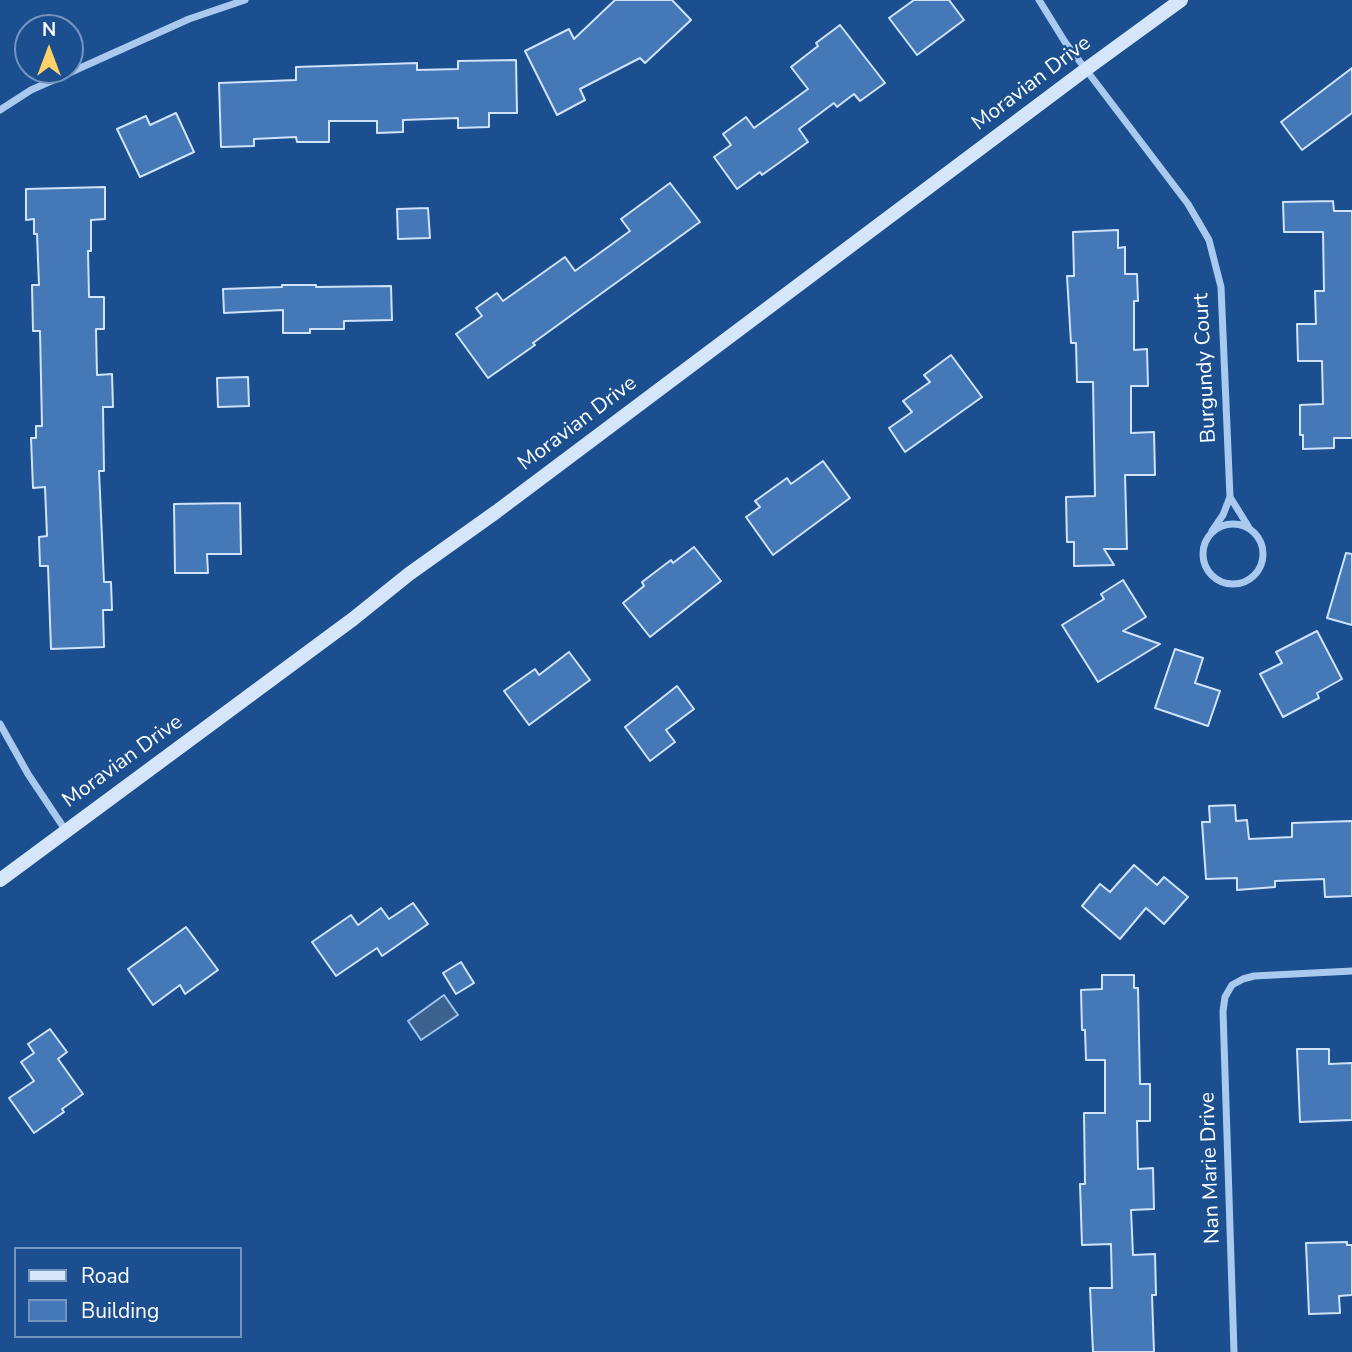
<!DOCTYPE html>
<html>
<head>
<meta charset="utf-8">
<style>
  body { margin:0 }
  #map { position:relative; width:1352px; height:1352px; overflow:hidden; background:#1b4f8f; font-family:"Nunito Sans",sans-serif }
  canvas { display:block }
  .legend { position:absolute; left:14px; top:1247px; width:228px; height:91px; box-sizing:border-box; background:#1b4f8f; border:2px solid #7695bc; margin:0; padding:9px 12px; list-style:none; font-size:21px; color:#fff }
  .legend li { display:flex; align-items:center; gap:14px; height:35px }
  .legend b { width:35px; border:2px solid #7695bc }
  .north { position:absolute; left:14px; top:14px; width:70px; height:70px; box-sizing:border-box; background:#1b4f8f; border:2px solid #7695bc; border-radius:50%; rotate:0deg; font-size:19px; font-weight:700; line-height:28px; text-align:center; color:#fff }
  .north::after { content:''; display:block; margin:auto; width:24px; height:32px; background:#ffd166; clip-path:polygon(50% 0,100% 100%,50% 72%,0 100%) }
</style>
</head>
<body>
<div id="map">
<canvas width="1352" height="1352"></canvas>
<ul class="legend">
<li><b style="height:9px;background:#d6e6fa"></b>Road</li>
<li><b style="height:19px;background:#4478b7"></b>Building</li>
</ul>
<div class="north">N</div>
</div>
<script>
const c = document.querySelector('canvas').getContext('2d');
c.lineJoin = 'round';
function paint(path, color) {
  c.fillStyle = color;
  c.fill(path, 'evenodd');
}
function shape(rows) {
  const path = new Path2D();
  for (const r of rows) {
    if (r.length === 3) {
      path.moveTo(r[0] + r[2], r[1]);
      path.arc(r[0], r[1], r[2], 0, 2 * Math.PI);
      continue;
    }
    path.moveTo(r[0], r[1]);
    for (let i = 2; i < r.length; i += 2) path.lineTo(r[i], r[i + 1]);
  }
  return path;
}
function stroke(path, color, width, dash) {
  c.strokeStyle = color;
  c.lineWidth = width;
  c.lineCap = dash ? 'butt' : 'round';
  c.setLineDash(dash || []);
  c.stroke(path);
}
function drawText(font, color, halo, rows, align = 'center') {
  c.font = font + ' "Nunito Sans",sans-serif';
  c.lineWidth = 5;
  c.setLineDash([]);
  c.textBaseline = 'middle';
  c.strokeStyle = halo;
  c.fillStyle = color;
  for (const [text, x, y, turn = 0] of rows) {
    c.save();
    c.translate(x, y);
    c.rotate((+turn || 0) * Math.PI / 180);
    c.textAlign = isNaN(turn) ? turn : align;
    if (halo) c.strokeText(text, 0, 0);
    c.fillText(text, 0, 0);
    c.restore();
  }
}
const water = shape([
  [444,995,458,1015,421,1040,408,1021,444,995]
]);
const building = shape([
  [615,0,672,0,691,20,645,63,640,58,580,89,585,100,557,115,525,51,569,29,574,39,615,0],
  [914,0,949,0,964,20,917,55,889,18,914,0],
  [840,25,885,83,860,101,854,94,837,107,834,103,799,129,808,142,762,175,760,172,737,189,714,157,731,145,723,134,746,117,754,128,808,89,791,67,818,46,816,43,840,25],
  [516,60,517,113,489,113,489,127,458,128,458,118,403,120,403,132,377,133,377,121,329,121,329,142,297,142,296,137,254,139,254,146,221,147,219,83,296,80,296,67,417,63,417,70,458,69,458,61,516,60],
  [1352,68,1352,113,1302,150,1281,122,1352,68],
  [176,113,194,152,140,177,117,129,146,116,150,125,176,113],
  [670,183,700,222,533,343,535,345,488,378,456,334,482,316,476,308,497,293,503,301,565,257,575,271,630,231,621,219,670,183],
  [105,187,105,219,91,220,91,251,88,251,89,297,104,297,104,329,96,329,97,375,112,374,113,407,103,407,104,471,99,471,104,582,111,582,112,610,103,610,104,647,51,649,48,566,40,566,39,537,47,536,45,487,33,488,31,438,36,438,36,426,42,426,40,331,33,331,32,285,39,285,37,234,34,234,34,219,26,220,26,189,105,187],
  [1333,201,1334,211,1352,211,1352,438,1334,438,1334,448,1303,449,1303,435,1300,435,1300,405,1323,404,1322,361,1298,361,1297,324,1316,324,1315,291,1324,291,1323,232,1284,232,1283,202,1333,201],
  [428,208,430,238,398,239,397,209,428,208],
  [1118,230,1118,248,1125,247,1125,274,1137,274,1138,301,1134,301,1134,350,1147,349,1148,386,1131,386,1131,433,1154,432,1155,475,1125,475,1127,549,1104,549,1114,565,1074,566,1074,542,1067,542,1066,497,1095,496,1093,382,1077,382,1076,343,1071,343,1067,276,1074,276,1073,232,1118,230],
  [282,285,316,285,316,287,391,286,392,320,344,321,344,329,310,329,310,333,283,333,283,310,224,313,223,289,282,287,282,285],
  [951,355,982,397,905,452,889,428,912,412,903,401,930,382,924,375,951,355],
  [248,377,249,406,218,407,217,378,248,377],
  [823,461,850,498,773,555,746,517,760,507,755,501,787,478,791,484,823,461],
  [240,503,241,554,207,554,208,573,175,573,174,504,240,503],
  [694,547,721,581,650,637,623,603,644,586,642,582,671,560,673,563,694,547],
  [1346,553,1352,554,1352,625,1327,618,1346,553],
  [1123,580,1146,617,1123,631,1160,644,1098,682,1062,625,1104,599,1101,594,1123,580],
  [1317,631,1342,679,1317,693,1319,698,1283,717,1260,674,1282,663,1276,652,1317,631],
  [1175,649,1203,658,1195,683,1220,691,1208,726,1155,708,1175,649],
  [569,652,590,680,529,725,504,691,535,669,539,675,569,652],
  [677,686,694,709,666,730,675,742,650,761,625,727,677,686],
  [1235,805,1236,821,1247,820,1249,839,1292,837,1292,823,1352,821,1352,896,1325,897,1324,879,1275,881,1275,887,1237,890,1237,878,1206,879,1202,822,1210,822,1209,806,1235,805],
  [1134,865,1157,885,1164,877,1188,897,1164,924,1146,908,1120,939,1082,906,1100,884,1110,892,1134,865],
  [413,903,428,924,382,956,377,948,336,976,312,942,351,915,358,925,381,908,389,919,413,903],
  [186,927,218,970,185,994,180,985,153,1005,128,969,186,927],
  [461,962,474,983,456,994,443,973,461,962],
  [1102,975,1134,975,1134,988,1138,988,1140,1084,1150,1084,1150,1121,1137,1121,1138,1169,1153,1168,1154,1209,1131,1210,1133,1255,1155,1254,1156,1295,1152,1295,1154,1352,1093,1352,1090,1288,1112,1288,1111,1244,1082,1245,1080,1184,1085,1184,1084,1113,1105,1113,1105,1060,1086,1060,1085,1030,1082,1030,1081,990,1102,989,1102,975],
  [50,1029,67,1052,58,1059,83,1094,62,1109,64,1112,34,1133,9,1098,34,1081,21,1062,34,1053,28,1044,50,1029],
  [1297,1049,1329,1049,1329,1064,1352,1063,1352,1120,1300,1122,1297,1049],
  [1347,1242,1347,1245,1352,1245,1352,1295,1339,1296,1340,1313,1309,1314,1306,1243,1347,1242]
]);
const street = shape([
  [1039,0,1065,42,1188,204,1209,240,1221,287,1230,497,1223,515,1212,531],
  [0,110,31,90,58,78,189,19,245,0],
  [1230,497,1248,526],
  [1233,554,30],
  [0,724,28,774,66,831],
  [1234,1352,1223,1011,1225,997,1232,985,1243,979,1254,976,1352,971]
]);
const secondary = shape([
  [0,880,353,619,409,574,496,512,1085,70,1181,0]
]);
const streetNames = [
  ["Moravian Drive",1032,84,-37],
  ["Burgundy Court",1206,368,-93],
  ["Moravian Drive",578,424,-37],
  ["Moravian Drive",123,762,-36],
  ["Nan Marie Drive",1211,1168,-92]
];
paint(water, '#3c6290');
stroke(water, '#9cc4f0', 2);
paint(building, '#4478b7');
stroke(building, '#cfe3fa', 2);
stroke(street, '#a9c9ee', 7);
stroke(secondary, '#d6e6fa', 14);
drawText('21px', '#fff', '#1b4f8f', streetNames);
</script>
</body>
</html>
